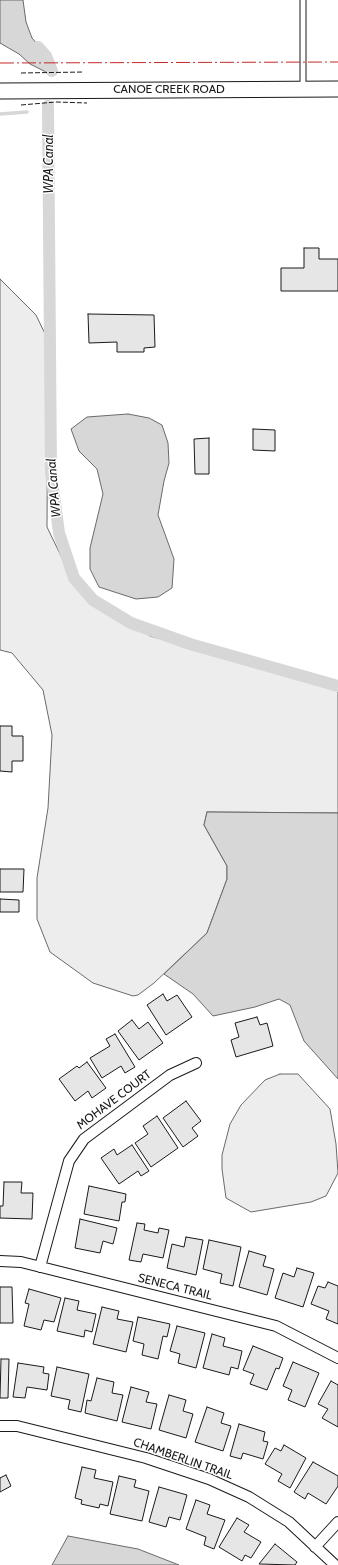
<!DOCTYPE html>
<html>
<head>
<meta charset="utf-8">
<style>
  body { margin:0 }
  canvas { display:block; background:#fff }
</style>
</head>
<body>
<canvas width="338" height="1565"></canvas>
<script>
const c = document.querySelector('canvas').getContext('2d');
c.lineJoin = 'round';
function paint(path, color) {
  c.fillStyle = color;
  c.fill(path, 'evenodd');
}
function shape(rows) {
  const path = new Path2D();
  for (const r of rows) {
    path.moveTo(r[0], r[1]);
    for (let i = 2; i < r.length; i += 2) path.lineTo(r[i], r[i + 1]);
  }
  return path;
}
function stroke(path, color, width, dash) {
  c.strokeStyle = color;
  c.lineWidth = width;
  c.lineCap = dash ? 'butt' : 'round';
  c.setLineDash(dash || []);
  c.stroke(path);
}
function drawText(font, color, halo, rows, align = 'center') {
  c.font = font + ' Cabin,sans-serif';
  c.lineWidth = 3;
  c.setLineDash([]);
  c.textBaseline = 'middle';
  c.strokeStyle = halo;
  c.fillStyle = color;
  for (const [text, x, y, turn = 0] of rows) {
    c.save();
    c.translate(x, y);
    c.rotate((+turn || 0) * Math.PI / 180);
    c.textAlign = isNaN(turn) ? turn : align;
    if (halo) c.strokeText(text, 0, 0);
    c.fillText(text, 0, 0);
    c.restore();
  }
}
const green = shape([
  [0,279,36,315,48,340,47,527,78,591,150,636,338,688,338,813,207,812,204,825,227,866,227,879,207,933,154,983,138,995,133,996,93,983,50,952,37,919,37,878,48,808,52,735,43,690,12,653,0,650,0,279],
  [280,1074,298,1074,330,1109,336,1144,338,1173,326,1196,311,1202,251,1212,226,1198,222,1169,222,1155,230,1124,241,1105,265,1080,280,1074]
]);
const water = shape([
  [0,0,23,0,26,22,32,38,38,45,47,50,48,73,30,64,19,54,0,43,0,0],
  [128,414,149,418,162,425,168,443,169,463,164,481,158,515,174,559,172,588,158,597,136,599,99,587,90,569,90,548,103,494,97,469,79,451,71,429,87,417,128,414],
  [207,812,338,813,338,1079,304,1041,290,1005,279,999,255,1007,213,1016,193,994,164,974,207,933,227,879,227,866,204,825,207,812],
  [68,1536,138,1549,179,1565,52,1565,68,1536]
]);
const stream = shape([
  [0,114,27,112]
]);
const canal = shape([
  [38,47,46,56,52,71],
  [48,106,51,472,59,533,74,578,93,600,131,623,190,644,338,686]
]);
const building = shape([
  [304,248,319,248,319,259,338,259,338,291,281,291,281,268,304,268,304,248],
  [88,314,154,315,155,347,144,348,144,352,117,352,117,342,89,343,88,314],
  [253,429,275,430,275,451,253,450,253,429],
  [209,438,209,474,195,474,194,439,209,438],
  [0,726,12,726,12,736,23,736,23,761,12,761,12,772,0,771,0,726],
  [0,869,24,869,23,892,0,892,0,869],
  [0,899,19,900,19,912,0,912,0,899],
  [163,994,167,1001,177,995,192,1017,166,1035,147,1005,163,994],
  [257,1017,260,1025,267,1023,273,1046,236,1057,231,1040,239,1037,235,1023,257,1017],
  [132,1020,139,1029,148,1022,163,1043,139,1060,118,1031,132,1020],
  [115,1034,135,1067,125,1073,121,1066,102,1078,90,1058,110,1046,106,1039,115,1034],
  [87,1062,106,1088,92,1098,88,1091,75,1101,59,1079,77,1066,79,1068,87,1062],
  [186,1101,201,1121,192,1128,198,1136,183,1147,163,1118,186,1101],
  [157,1116,178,1148,151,1167,135,1143,148,1134,143,1126,157,1116],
  [132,1145,149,1171,141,1176,138,1171,119,1184,101,1158,114,1149,117,1155,132,1145],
  [4,1182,22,1182,21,1193,33,1193,32,1219,0,1218,0,1206,3,1206,4,1182],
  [89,1186,126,1194,125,1202,122,1202,119,1221,84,1214,89,1186],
  [80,1219,117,1228,113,1244,103,1241,100,1253,75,1248,80,1219],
  [137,1223,145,1224,144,1230,158,1233,159,1228,169,1230,163,1258,143,1254,141,1262,129,1260,137,1223],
  [186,1237,203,1240,196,1275,167,1268,172,1244,184,1247,186,1237],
  [209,1240,241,1247,233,1286,220,1283,222,1274,203,1269,209,1240],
  [249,1251,266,1256,263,1266,274,1269,267,1295,239,1287,249,1251],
  [297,1268,314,1273,303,1307,275,1298,283,1273,294,1277,297,1268],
  [328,1282,338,1286,338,1324,326,1319,329,1311,311,1304,318,1286,325,1288,328,1282],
  [0,1287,12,1287,13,1323,0,1323,0,1287],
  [29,1289,61,1298,54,1322,44,1320,41,1330,24,1326,29,1304,25,1303,29,1289],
  [65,1298,79,1301,77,1310,96,1314,92,1332,85,1330,84,1337,57,1331,65,1298],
  [102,1307,119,1311,117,1319,133,1322,126,1352,93,1344,102,1307],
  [138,1317,170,1324,167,1337,163,1336,158,1359,142,1355,144,1344,133,1341,138,1317],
  [177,1326,205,1333,196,1368,178,1363,180,1354,170,1351,177,1326],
  [212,1334,225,1338,223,1346,242,1351,238,1369,231,1367,229,1375,203,1368,212,1334],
  [253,1346,283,1358,279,1369,276,1368,267,1390,250,1384,254,1374,243,1370,253,1346],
  [1,1359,9,1359,8,1398,0,1398,1,1359],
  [293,1362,319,1373,305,1407,288,1400,292,1390,283,1386,293,1362],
  [18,1363,44,1367,43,1373,49,1374,47,1390,27,1387,25,1398,13,1397,18,1363],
  [57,1367,89,1374,81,1412,68,1409,70,1400,51,1396,57,1367],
  [97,1378,114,1382,112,1393,123,1395,117,1421,85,1413,87,1400,91,1401,97,1378],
  [331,1381,338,1385,338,1427,322,1418,328,1409,318,1404,331,1381],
  [131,1387,149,1392,146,1402,157,1404,151,1429,122,1422,131,1387],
  [169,1395,186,1400,183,1411,193,1414,186,1438,159,1430,169,1395],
  [207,1407,224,1413,221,1423,231,1426,223,1451,195,1442,207,1407],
  [239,1424,265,1432,263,1441,268,1442,263,1459,243,1453,241,1459,230,1456,239,1424],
  [284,1445,306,1458,290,1488,278,1481,282,1474,265,1464,275,1448,281,1451,284,1445],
  [313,1462,338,1476,338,1486,326,1504,308,1493,305,1499,294,1492,313,1462],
  [82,1467,96,1470,94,1478,113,1482,108,1506,100,1504,99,1508,81,1504,82,1500,75,1498,82,1467],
  [6,1475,11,1486,0,1492,0,1478,6,1475],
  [119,1476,136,1480,134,1487,149,1491,142,1521,110,1514,119,1476],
  [159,1487,187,1495,180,1520,169,1517,166,1527,149,1522,159,1487],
  [196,1500,210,1505,207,1514,225,1520,214,1549,204,1545,206,1537,186,1529,196,1500],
  [237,1518,249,1525,244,1532,261,1542,251,1558,245,1555,242,1561,219,1547,237,1518],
  [275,1544,297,1562,295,1565,259,1564,275,1544]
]);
const lane = shape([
  [303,88,303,0]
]);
const street = shape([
  [0,1261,21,1262,276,1326,338,1358],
  [40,1267,69,1161,84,1139,170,1075,196,1063],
  [0,1426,17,1426,146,1458,209,1479,249,1497,289,1522,335,1565],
  [315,1547,338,1522]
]);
const secondary = shape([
  [0,91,338,89]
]);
const fence = shape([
  [21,73,84,72],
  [21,105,56,102,87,103]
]);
const power = shape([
  [0,63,338,62]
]);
const streetNames = [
  ["CANOE CREEK ROAD",169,89],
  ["MOHAVE COURT",114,1100,-37],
  ["SENECA TRAIL",175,1287,14],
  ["CHAMBERLIN TRAIL",183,1459,19]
];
const waterNames = [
  ["WPA Canal",49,164,-90],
  ["WPA Canal",54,488,-95]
];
paint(green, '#ededed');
stroke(green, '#6a6a6a', 1);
paint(water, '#d7d7d7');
stroke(water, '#6a6a6a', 1);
stroke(stream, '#d7d7d7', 3.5);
stroke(canal, '#d7d7d7', 12);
paint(building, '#e6e6e6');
stroke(building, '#1a1a1a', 1);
stroke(lane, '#1a1a1a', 7);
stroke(street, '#1a1a1a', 12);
stroke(secondary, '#1a1a1a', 17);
stroke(lane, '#fff', 5);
stroke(street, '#fff', 10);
stroke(secondary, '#fff', 15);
stroke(fence, '#1a1a1a', 1, [5, 2]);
stroke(power, '#c62828', 1, [14, 3, 2, 3]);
drawText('12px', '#1a1a1a', '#fff', streetNames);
drawText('italic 13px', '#1a1a1a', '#fff', waterNames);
</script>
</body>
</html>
